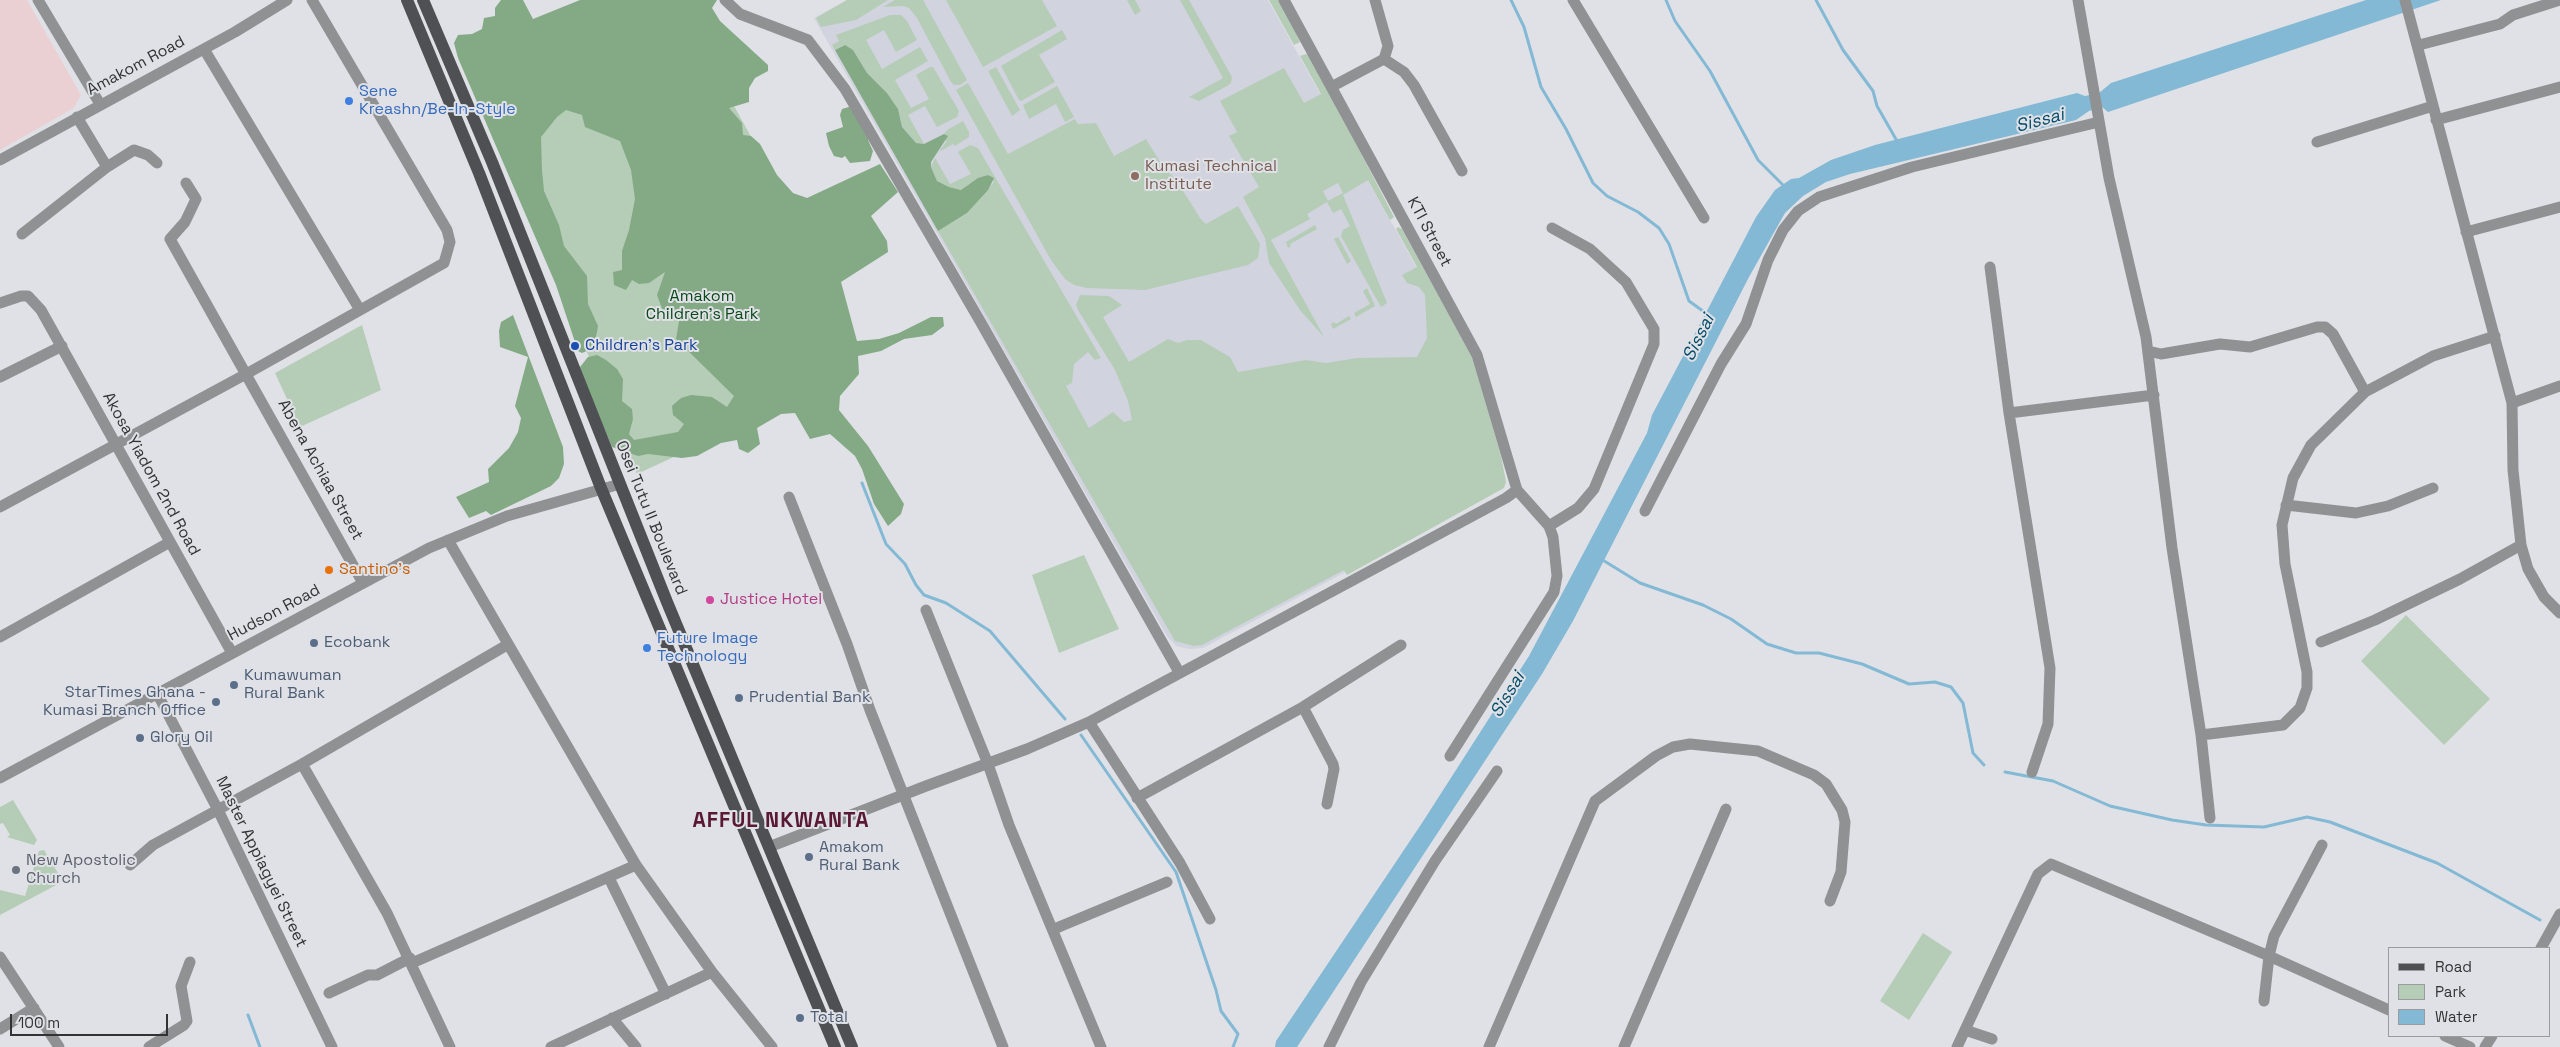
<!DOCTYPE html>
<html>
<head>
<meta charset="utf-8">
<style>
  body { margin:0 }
  #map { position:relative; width:2560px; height:1047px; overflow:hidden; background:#e0e1e6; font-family:"Space Grotesk",sans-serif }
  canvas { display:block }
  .legend { position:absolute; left:2388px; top:947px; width:162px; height:90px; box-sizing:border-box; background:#e0e1e6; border:1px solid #9a9b9f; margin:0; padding:6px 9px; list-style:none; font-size:15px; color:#323335 }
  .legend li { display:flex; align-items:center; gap:10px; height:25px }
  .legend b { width:25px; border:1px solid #9a9b9f }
  .scale { position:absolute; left:10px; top:1014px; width:158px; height:22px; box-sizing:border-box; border:2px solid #323335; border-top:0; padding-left:6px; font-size:15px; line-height:18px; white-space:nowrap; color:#323335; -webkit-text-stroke:4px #e0e1e6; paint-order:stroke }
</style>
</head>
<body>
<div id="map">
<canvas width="2560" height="1047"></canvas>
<ul class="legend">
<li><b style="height:6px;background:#4f5053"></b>Road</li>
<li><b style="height:14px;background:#b5cdb6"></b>Park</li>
<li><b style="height:14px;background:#83b9d5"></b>Water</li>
</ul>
<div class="scale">100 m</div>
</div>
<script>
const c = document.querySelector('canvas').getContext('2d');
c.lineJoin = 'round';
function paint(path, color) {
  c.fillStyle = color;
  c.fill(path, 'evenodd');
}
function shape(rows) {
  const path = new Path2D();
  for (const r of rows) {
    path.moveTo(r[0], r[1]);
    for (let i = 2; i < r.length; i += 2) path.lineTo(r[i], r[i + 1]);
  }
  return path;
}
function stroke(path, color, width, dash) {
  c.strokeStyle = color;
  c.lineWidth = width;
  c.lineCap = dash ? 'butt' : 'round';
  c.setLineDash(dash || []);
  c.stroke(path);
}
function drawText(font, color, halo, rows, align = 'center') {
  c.font = font + ' "Space Grotesk",sans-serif';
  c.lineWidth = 4;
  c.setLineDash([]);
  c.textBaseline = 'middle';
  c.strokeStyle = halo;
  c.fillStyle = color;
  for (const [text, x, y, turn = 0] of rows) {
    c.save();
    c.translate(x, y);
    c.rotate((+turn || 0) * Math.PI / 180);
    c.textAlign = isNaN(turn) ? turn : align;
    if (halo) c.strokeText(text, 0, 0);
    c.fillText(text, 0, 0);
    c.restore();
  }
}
const industrial = shape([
  [0,0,27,0,81,95,74,108,0,150]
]);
const built = shape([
  [847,0,1268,0,1454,335,1492,494,1203,648,1189,649,1176,646,1167,636,814,18]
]);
const green = shape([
  [676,0,841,301,854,374,637,474,467,60],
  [847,0,888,0,856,20,821,27,816,18],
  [895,0,923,0,967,80,960,85,954,85,951,82,917,18,909,8,902,6,883,7],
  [946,0,1042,0,1057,26,983,67],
  [1127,0,1135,0,1141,11,1135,15],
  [1180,0,1189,0,1232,77,1231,83,1227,86,1199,101,1189,97,1223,78],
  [1269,0,1281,0,1300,42,1294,45],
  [890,15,901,15,907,21,917,40,896,52,884,30,866,40,882,69,920,47,928,61,895,80,911,108,929,99,916,75,930,67,933,67,959,111,957,117,937,127,925,106,908,115,924,144,916,143,902,127,898,109,887,93,867,73,853,50,844,45,835,50,832,45,839,41,836,35],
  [1062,30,1067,39,1039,55,1055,82,1021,101,1019,100,1001,66],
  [1306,54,1310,55,1394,217,1390,220,1368,180,1343,195,1387,303,1381,307,1341,236,1343,230,1350,226,1341,209,1333,213,1327,202,1307,214,1310,219,1271,240,1324,337,1300,310,1269,263,1265,238,1243,197,1259,187,1229,136,1237,132,1220,101,1284,68,1304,103,1321,94,1300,56],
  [1338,183,1343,193,1328,201,1323,191],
  [996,67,1020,110,1012,116,988,71],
  [968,83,1008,154,1075,119,1078,124,1096,123,1114,156,1146,139,1165,170,1175,178,1200,218,1206,224,1238,206,1260,244,1258,258,1248,265,1145,290,1087,288,1074,285,1065,279,1051,260,956,90],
  [1057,86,1074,117,1065,122,1056,104,1029,119,1023,105],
  [963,121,969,132,969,137,955,146,953,144,939,152,946,142,946,134,944,134,947,130],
  [970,145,978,148,1101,358,1095,360,1088,352,1074,364,1072,383,1066,386,1089,428,1113,412,1124,422,1132,420,1128,401,1115,370,1078,310,1076,305,1080,295,1109,296,1122,305,1103,317,1129,362,1168,339,1178,343,1187,340,1201,340,1230,357,1238,372,1306,360,1326,363,1357,358,1417,357,1427,338,1425,295,1419,287,1407,283,1402,275,1417,267,1396,229,1398,227,1402,229,1472,357,1501,456,1506,482,1504,488,1347,575,1344,570,1202,645,1194,646,1175,641,938,231,967,213,994,182,988,175,969,184,962,190,949,187,937,181,931,167,935,158,950,184,971,174,958,152],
  [1315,225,1317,229,1290,244,1291,246,1288,248,1286,242],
  [1338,237,1351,261,1347,264,1334,239],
  [1367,288,1375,306,1356,317,1354,313,1370,304,1363,291],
  [1349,316,1351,319,1333,329,1331,324,1334,322,1336,324],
  [362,325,381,390,300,427,275,373],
  [1084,555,1119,629,1059,653,1032,575],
  [2406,615,2490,699,2444,745,2361,661],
  [13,800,37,840,34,845,7,837,10,835,3,823,0,824,0,807],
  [44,850,61,878,56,881,58,884,0,915,0,890,25,896,39,851],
  [1923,933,1952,952,1909,1020,1880,1001]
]);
const forest = shape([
  [501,0,523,0,533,19,580,0,717,0,712,8,720,21,768,65,768,71,755,78,749,88,749,102,729,108,742,123,743,135,751,136,760,144,777,175,793,193,807,198,880,164,898,192,871,216,887,241,888,252,841,282,857,341,879,339,899,333,931,317,943,317,944,326,932,335,904,339,881,351,858,356,859,374,840,396,839,410,868,446,904,504,901,514,888,526,874,504,862,469,855,456,830,434,810,439,795,413,781,414,757,428,760,444,748,453,739,449,737,440,721,443,697,456,682,458,648,454,638,456,612,447,584,381,580,367,588,357,597,355,606,360,617,369,623,379,622,401,632,409,633,419,629,434,634,440,678,432,684,424,673,415,672,406,681,398,691,395,712,397,727,407,734,396,676,339,679,321,663,311,657,295,665,272,649,283,639,284,632,280,626,290,614,285,613,272,622,270,622,251,629,230,635,199,631,170,620,141,585,127,582,115,566,110,557,117,541,137,542,171,544,191,559,225,564,246,587,276,588,304,598,326,595,342,589,350,582,353,578,351,556,285,458,58,454,43,458,35,472,34,482,29,484,18,495,16,495,8],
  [845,45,853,50,867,73,887,93,898,109,902,127,916,143,924,144,944,134,948,136,931,162,931,167,937,181,949,187,961,190,978,178,988,175,994,178,988,190,967,213,938,231,835,50],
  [852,106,868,132,868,140,873,151,870,161,850,163,845,156,842,158,834,156,829,146,826,133,843,127,840,115,842,109],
  [513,315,563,447,564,464,559,478,551,486,491,515,486,511,469,518,456,497,489,482,488,469,509,448,518,432,521,418,515,406,528,357,500,347,499,331,501,322]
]);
const water = shape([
  [2366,0,2441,0,2108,112,2102,107,2089,111,2076,120,1850,174,1826,182,1803,196,1785,213,1749,277,1573,621,1542,674,1297,1047,1275,1047,1276,1041,1422,823,1529,656,1647,433,1652,415,1709,307,1756,217,1775,190,1791,179,1799,178,1831,160,1875,145,2077,93,2085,96,2099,93,2111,83]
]);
const stream = shape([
  [1511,0,1524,27,1541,87,1566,129,1593,183,1607,196,1638,212,1659,228,1669,244,1689,301,1707,314],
  [1666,0,1675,21,1710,71,1758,160,1786,188],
  [1816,0,1843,50,1873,91,1877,106,1897,141],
  [862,483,886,544,905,564,916,585,924,595,946,603,990,631,1065,719],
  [1601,559,1640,583,1703,605,1731,619,1767,644,1796,653,1819,653,1862,664,1909,684,1935,682,1951,687,1963,703,1973,753,1984,765],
  [1081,735,1176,872,1216,990,1221,1011,1238,1034,1233,1047],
  [2005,772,2053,781,2110,806,2172,820,2206,825,2264,827,2307,817,2330,822,2437,863,2540,920],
  [248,1015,260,1047]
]);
const minor = shape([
  [38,0,100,104],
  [725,0,740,14,808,40,845,89,980,321,1179,672],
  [1284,0,1477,355,1517,490],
  [1573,0,1704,218],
  [2078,0,2109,178,2146,337,2172,548,2201,735,2210,818],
  [2405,0,2512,403,2513,470,2521,545,2528,569,2544,597,2560,613],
  [2419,45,2500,24,2513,15,2560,0],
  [204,49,360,310],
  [1384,59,1404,72,1414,85,1462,171],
  [1333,86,1384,59,1388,46,1375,0],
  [77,117,107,167],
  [2436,120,2560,87],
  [2317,142,2433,106],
  [0,160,235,32,287,0],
  [186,183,196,199,185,222,170,239,363,583],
  [2466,232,2560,207],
  [22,234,107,167,134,150,148,155,157,163],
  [1990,267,2009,413,2050,668,2048,724,2032,772],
  [0,303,21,296,28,296,41,310,232,653],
  [2148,351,2161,354,2220,344,2250,347,2317,327,2325,327,2333,334,2365,392],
  [0,377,62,346],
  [2512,403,2560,386],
  [2009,413,2154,395],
  [789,497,847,644,870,710,1003,1047],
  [2286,505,2356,513,2388,506,2433,488],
  [0,507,248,373,444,263,450,242,447,230,312,0],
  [1645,511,1721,364,1746,324,1768,260,1783,230,1798,211,1819,197,1912,167,2099,122],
  [1549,526,1578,508,1594,489,1654,344,1654,329,1626,282,1590,249,1552,228],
  [448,540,636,865,712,972,772,1047],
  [926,610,988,764,1009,825,1101,1047],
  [0,637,170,542],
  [2321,642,2375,620,2460,579,2521,545],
  [157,693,218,810,332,1047],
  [1303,707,1333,764,1334,769,1327,804],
  [1089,722,1180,863,1210,919],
  [2201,735,2283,725,2300,708,2307,688,2307,672,2285,564,2282,525,2293,478,2311,445,2365,392,2433,356,2495,336],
  [1450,756,1554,592,1557,576,1553,537,1549,526,1517,490],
  [302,764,387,913,450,1047],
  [0,778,429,548,507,516,620,484],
  [1137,798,1303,707,1401,645],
  [769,847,926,786,1027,749,1089,722,1506,498,1517,490],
  [130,865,153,845,302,764,507,645],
  [609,878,666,994],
  [1054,929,1167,882],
  [2541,948,2560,914],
  [0,957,59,1047],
  [412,963,636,865],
  [329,993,368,975,377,975,410,958],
  [2264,1001,2269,956,2274,936,2322,845],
  [612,1018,636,1047],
  [0,1029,34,1008],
  [1965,1030,1992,1039],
  [2445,1036,2470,1047],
  [149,1047,184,1025,187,1021,181,986,190,962],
  [551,1047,712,972],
  [1329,1047,1361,982,1435,861,1497,771],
  [1489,1047,1595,801,1656,756,1673,747,1690,744,1758,751,1814,775,1826,784,1842,810,1845,822,1841,872,1830,901],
  [1624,1047,1726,809],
  [1957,1047,2038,874,2051,864,2269,956,2389,1010],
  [2485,1047,2492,1036]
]);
const major = shape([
  [407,0,479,173,601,488,835,1047],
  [423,0,492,162,667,602,852,1047]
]);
const markers = [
  [349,101,5,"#3f7fe0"],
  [1135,176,5,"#8d6e63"],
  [575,346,5,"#1a4fb4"],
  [329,570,5,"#e8710a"],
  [710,600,5,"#d1479c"],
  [314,643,5,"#5c6f8a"],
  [647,648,5,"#3f7fe0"],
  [234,685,5,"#5c6f8a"],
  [739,698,5,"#5c6f8a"],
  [216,702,5,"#5c6f8a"],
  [140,738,5,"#5c6f8a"],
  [809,857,5,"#5c6f8a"],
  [16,870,5,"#6b7280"],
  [800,1018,5,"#5c6f8a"]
];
const streetNames = [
  ["Amakom Road",136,66,-28],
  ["KTI Street",1429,232,62],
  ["Abena Achiaa Street",320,470,61],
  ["Akosa Yiadom 2nd Road",151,474,61],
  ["Osei Tutu II Boulevard",651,518,68],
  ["Hudson Road",274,613,-28],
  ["Master Appiagyei Street",261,862,64]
];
const shopNames = [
  ["Sene",359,92],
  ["Kreashn/Be-In-Style",359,110],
  ["Future Image",657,639],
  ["Technology",657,657]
];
const educationNames = [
  ["Kumasi Technical",1145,167],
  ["Institute",1145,185]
];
const parkNames = [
  ["Amakom",702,297],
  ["Children's Park",702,315]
];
const transitNames = [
  ["Children's Park",585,346]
];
const foodNames = [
  ["Santino's",339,570]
];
const hotelNames = [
  ["Justice Hotel",720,600]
];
const serviceNames = [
  ["Ecobank",324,643],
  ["Kumawuman",244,676],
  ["Rural Bank",244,694],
  ["StarTimes Ghana -",206,693,"right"],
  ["Kumasi Branch Office",206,711,"right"],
  ["Prudential Bank",749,698],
  ["Glory Oil",150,738],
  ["Amakom",819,848],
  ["Rural Bank",819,866],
  ["Total",810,1018]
];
const worshipNames = [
  ["New Apostolic",26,861],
  ["Church",26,879]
];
const waterNames = [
  ["Sissai",2040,121,-15],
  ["Sissai",1699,338,-64],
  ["Sissai",1508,695,-59]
];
const districtNames = [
  ["AFFUL NKWANTA",781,821]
];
paint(industrial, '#ead0d3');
paint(built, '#d1d3df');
paint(green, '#b5cdb6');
paint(forest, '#83aa85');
paint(water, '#83b9d5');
stroke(stream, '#83b9d5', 3);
stroke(minor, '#909193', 11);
stroke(major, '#4f5053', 12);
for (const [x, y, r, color] of markers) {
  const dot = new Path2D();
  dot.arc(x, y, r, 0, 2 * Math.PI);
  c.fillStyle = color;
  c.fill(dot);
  stroke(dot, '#e0e1e6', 2);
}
drawText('16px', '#323335', '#e0e1e6', streetNames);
drawText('16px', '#366cbe', '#e0e1e6', shopNames, 'left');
drawText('16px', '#785e54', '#e0e1e6', educationNames, 'left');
drawText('16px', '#0a4919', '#e0e1e6', parkNames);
drawText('16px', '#164399', '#e0e1e6', transitNames, 'left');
drawText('16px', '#c56008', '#e0e1e6', foodNames, 'left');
drawText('16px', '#b23c85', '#e0e1e6', hotelNames, 'left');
drawText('16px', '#4e5e75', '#e0e1e6', serviceNames, 'left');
drawText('16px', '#5b616d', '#e0e1e6', worshipNames, 'left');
drawText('italic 18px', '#054e6b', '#e0e1e6', waterNames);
c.letterSpacing = '1px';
drawText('bold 21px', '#591834', '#e0e1e6', districtNames);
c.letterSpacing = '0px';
</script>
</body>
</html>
